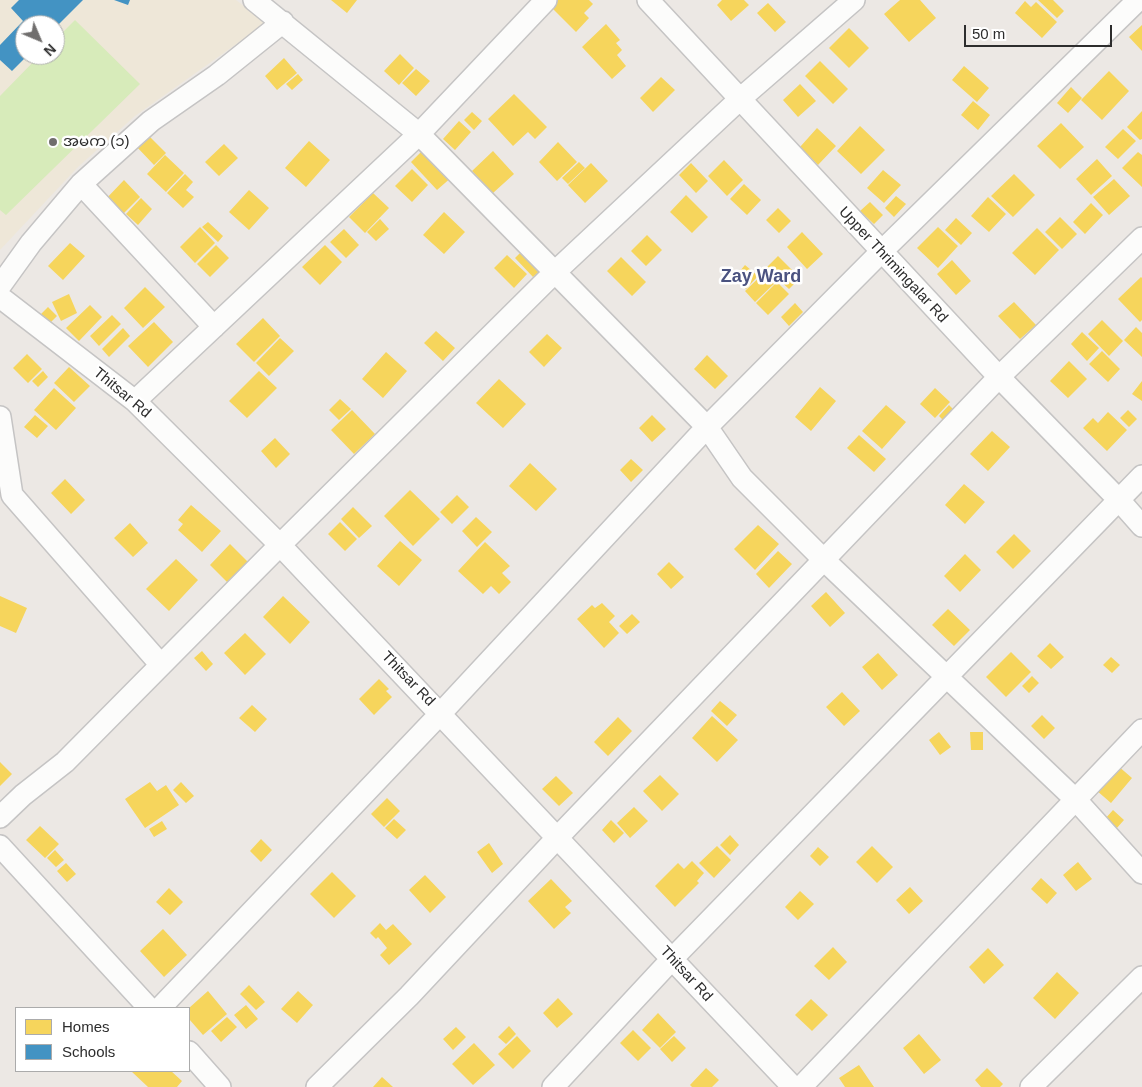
<!DOCTYPE html>
<html>
<head>
<meta charset="utf-8">
<style>
  body { margin:0 }
  #map { position:relative; width:1142px; height:1087px; overflow:hidden; background:#ece8e4; font-family:Arial,sans-serif }
  canvas { display:block }
  .legend { position:absolute; left:15px; top:1007px; width:175px; height:65px; box-sizing:border-box; background:#fff; border:1px solid #ababab; margin:0; padding:6px 9px; list-style:none; font-size:15px; color:#2d2d2d }
  .legend li { display:flex; align-items:center; gap:10px; height:25px }
  .legend b { width:25px; border:1px solid #ababab }
  .north { position:absolute; left:15px; top:15px; width:50px; height:50px; box-sizing:border-box; background:#fff; border:1px solid #ababab; border-radius:50%; rotate:135deg; font-size:14px; font-weight:700; line-height:20px; text-align:center; color:#2d2d2d }
  .north::after { content:''; display:block; margin:auto; width:18px; height:22px; background:#706e6d; clip-path:polygon(50% 0,100% 100%,50% 72%,0 100%) }
  .scale { position:absolute; left:964px; top:25px; width:148px; height:22px; box-sizing:border-box; border:2px solid #2d2d2d; border-top:0; padding-left:6px; font-size:15px; line-height:18px; white-space:nowrap; color:#2d2d2d; -webkit-text-stroke:4px #fff; paint-order:stroke }
</style>
</head>
<body>
<div id="map">
<canvas width="1142" height="1087"></canvas>
<ul class="legend">
<li><b style="height:14px;background:#f6d55c"></b>Homes</li>
<li><b style="height:14px;background:#4393c3"></b>Schools</li>
</ul>
<div class="north">N</div>
<div class="scale">50 m</div>
</div>
<script>
const c = document.querySelector('canvas').getContext('2d');
c.lineJoin = 'round';
function paint(path, color) {
  c.fillStyle = color;
  c.fill(path, 'evenodd');
}
function shape(rows) {
  const path = new Path2D();
  for (const r of rows) {
    path.moveTo(r[0], r[1]);
    for (let i = 2; i < r.length; i += 2) path.lineTo(r[i], r[i + 1]);
  }
  return path;
}
function stroke(path, color, width, dash) {
  c.strokeStyle = color;
  c.lineWidth = width;
  c.lineCap = dash ? 'butt' : 'round';
  c.setLineDash(dash || []);
  c.stroke(path);
}
function drawText(font, color, halo, rows, align = 'center') {
  c.font = font + ' Arial,"Noto Sans Myanmar",sans-serif';
  c.lineWidth = 5;
  c.setLineDash([]);
  c.textBaseline = 'middle';
  c.strokeStyle = halo;
  c.fillStyle = color;
  for (const [text, x, y, turn = 0] of rows) {
    c.save();
    c.translate(x, y);
    c.rotate((+turn || 0) * Math.PI / 180);
    c.textAlign = isNaN(turn) ? turn : align;
    if (halo) c.strokeText(text, 0, 0);
    c.fillText(text, 0, 0);
    c.restore();
  }
}
const education = shape([
  [0,0,236,0,266,23,135,116,78,167,0,250],
  [25,25,55,25,55,55,25,55]
]);
const pitch = shape([
  [75,20,140,84,6,215,0,210,0,96,40,55,55,55,55,40]
]);
const homes = shape([
  [331,0,357,0,347,13],
  [555,0,589,0,593,4,584,13,589,18,576,32,550,6],
  [722,0,744,0,749,5,731,21,717,5],
  [900,0,920,0,936,18,909,42,884,14],
  [1038,0,1053,0,1064,11,1057,18],
  [1025,1,1031,7,1036,2,1057,22,1042,38,1015,13],
  [768,3,786,22,775,32,757,13],
  [606,24,620,40,616,43,622,50,617,55,626,66,612,79,582,47],
  [1142,25,1142,51,1129,37],
  [849,28,869,48,849,68,829,48],
  [400,54,414,68,399,85,384,71],
  [284,58,297,73,277,90,265,76],
  [820,61,848,89,833,104,805,76],
  [964,66,989,88,977,102,952,80],
  [416,69,430,81,416,96,402,83],
  [1109,71,1129,91,1102,120,1081,100],
  [298,74,303,80,292,90,286,84],
  [661,77,675,90,653,112,640,98],
  [800,84,816,101,798,117,783,100],
  [1071,87,1082,98,1068,113,1057,103],
  [514,94,547,127,535,139,528,132,513,146,488,119],
  [973,101,990,115,978,130,961,115],
  [1142,111,1142,139,1140,140,1127,127],
  [472,112,482,121,474,130,464,120],
  [459,121,471,132,455,150,443,139],
  [1061,123,1084,147,1060,169,1037,146],
  [860,126,885,150,861,174,837,151],
  [817,128,836,146,818,165,800,147],
  [1123,129,1136,141,1118,159,1105,147],
  [147,134,166,153,154,165,135,145],
  [309,141,330,160,306,187,285,168],
  [558,142,577,162,557,181,539,162],
  [224,144,238,158,219,176,205,162],
  [426,147,453,176,437,190,411,162],
  [493,151,514,174,493,193,472,171],
  [1138,152,1142,155,1142,187,1122,168],
  [165,155,184,173,166,192,147,174],
  [1097,159,1112,176,1091,195,1076,179],
  [724,160,743,180,727,196,708,176],
  [579,162,585,168,568,184,562,178],
  [591,163,608,181,585,203,568,185],
  [691,163,708,181,696,193,679,175],
  [412,169,428,185,412,202,395,186],
  [883,170,901,185,884,203,867,188],
  [185,174,193,182,186,190,194,197,183,208,167,193],
  [1014,174,1035,195,1013,217,991,196],
  [1114,179,1130,196,1109,215,1093,197],
  [124,180,140,197,120,217,104,201],
  [744,184,761,200,747,215,730,199],
  [249,190,269,208,249,230,229,212],
  [373,193,389,208,365,233,349,217],
  [686,195,708,217,692,233,670,212],
  [896,196,906,204,894,217,885,208],
  [988,197,1006,214,989,232,971,216],
  [141,198,152,209,138,225,126,214],
  [870,202,883,215,874,224,860,211],
  [1091,203,1103,215,1085,234,1073,222],
  [778,208,791,221,779,233,766,220],
  [444,212,465,232,444,254,423,235],
  [1060,217,1077,234,1062,249,1045,232],
  [956,218,972,233,961,245,945,230],
  [380,219,389,229,376,241,367,232],
  [208,222,223,236,218,242,202,227],
  [200,227,215,243,195,263,180,247],
  [938,227,958,246,938,268,917,248],
  [1037,228,1059,250,1035,275,1012,253],
  [344,229,359,245,346,258,330,242],
  [802,232,823,254,807,269,787,247],
  [647,235,662,250,646,266,631,251],
  [70,243,85,256,63,280,48,266],
  [216,245,229,258,210,277,197,264],
  [325,245,342,262,320,285,302,267],
  [522,251,541,270,533,277,515,258],
  [507,255,527,274,514,288,494,268],
  [778,256,800,278,789,289,766,268],
  [621,257,646,282,632,296,607,271],
  [952,260,971,281,956,295,937,274],
  [745,265,758,276,746,289,734,278],
  [767,270,777,281,755,302,745,291],
  [1141,277,1142,278,1142,320,1140,322,1118,299],
  [777,282,789,294,768,315,756,303],
  [145,287,165,307,143,328,124,308],
  [69,294,77,313,61,321,52,302],
  [1014,302,1036,325,1020,339,998,316],
  [795,303,803,312,789,326,781,317],
  [90,305,102,317,79,341,66,328],
  [48,307,57,316,50,323,41,314],
  [112,315,121,324,99,346,90,336],
  [263,318,280,336,254,362,236,344],
  [1102,320,1123,341,1109,356,1088,334],
  [154,322,173,342,148,367,128,346],
  [1136,327,1142,333,1142,357,1124,340],
  [123,328,130,336,109,357,102,349],
  [436,331,455,348,443,361,424,343],
  [1082,332,1099,348,1087,361,1071,344],
  [547,334,562,348,544,367,529,352],
  [280,338,294,351,269,376,256,363],
  [1102,351,1120,369,1108,382,1089,364],
  [386,352,407,371,383,398,362,379],
  [27,354,42,369,28,383,13,368],
  [707,355,728,376,715,389,694,369],
  [1069,361,1087,379,1068,398,1050,381],
  [69,367,90,386,74,402,54,383],
  [43,371,48,377,38,387,32,381],
  [259,371,277,388,247,418,229,401],
  [499,379,526,404,503,428,476,403],
  [1142,381,1142,401,1132,394],
  [820,387,836,401,811,431,795,417],
  [54,388,76,408,56,430,34,410],
  [935,388,950,402,935,418,920,404],
  [340,399,351,409,339,420,329,410],
  [886,405,906,422,882,449,862,431],
  [949,405,954,410,944,421,939,416],
  [352,410,375,434,354,454,331,430],
  [1128,410,1137,419,1129,427,1120,418],
  [1108,412,1127,430,1107,451,1083,428,1093,418,1098,423],
  [35,415,48,426,37,438,24,427],
  [652,415,666,429,652,442,639,428],
  [992,431,1010,447,988,471,970,454],
  [859,435,886,459,874,472,847,448],
  [275,438,290,454,276,468,261,451],
  [631,459,643,470,631,482,620,470],
  [530,463,557,489,536,511,509,486],
  [65,479,85,500,71,514,51,493],
  [964,484,985,502,965,524,945,505],
  [410,490,440,519,413,546,384,516],
  [457,495,469,507,452,524,440,512],
  [191,505,221,531,202,552,178,530,183,524,178,520],
  [353,507,372,526,359,538,341,519],
  [476,517,492,532,477,547,462,531],
  [340,522,357,539,345,551,328,534],
  [130,523,148,543,133,557,114,538],
  [758,525,779,544,755,570,734,549],
  [1014,534,1031,551,1013,569,996,552],
  [400,541,422,560,399,586,377,566],
  [485,542,510,566,502,573,511,582,499,594,491,586,483,594,458,571],
  [230,544,248,562,227,582,210,565],
  [778,551,792,564,769,588,756,574],
  [965,554,981,570,960,592,944,576],
  [176,559,198,580,169,611,146,589],
  [669,562,684,577,671,589,657,574],
  [826,592,845,613,830,627,811,606],
  [0,596,27,608,16,633,0,626],
  [283,596,310,622,290,644,263,617],
  [602,603,615,616,609,622,619,633,604,648,577,619,592,605,595,608],
  [948,609,970,630,954,646,932,625],
  [632,614,640,622,627,634,619,626],
  [245,633,266,654,245,675,224,653],
  [1050,643,1064,657,1051,669,1037,656],
  [202,651,213,664,206,671,194,658],
  [1011,652,1031,672,1006,697,986,677],
  [878,653,898,675,882,690,862,667],
  [1111,657,1120,665,1112,673,1103,665],
  [1032,676,1039,683,1029,693,1022,686],
  [379,679,389,689,386,691,392,697,374,715,359,699],
  [842,692,860,711,844,726,826,707],
  [720,701,737,715,727,726,711,711],
  [252,705,267,719,255,732,239,718],
  [1042,715,1055,728,1044,739,1031,726],
  [712,716,738,740,717,762,692,738],
  [618,717,632,731,608,756,594,742],
  [939,732,951,747,940,755,929,740],
  [970,732,983,732,983,750,971,750],
  [0,762,12,774,0,786],
  [1117,765,1132,778,1111,803,1096,790],
  [660,775,679,794,662,811,643,791],
  [556,776,573,793,559,806,542,789],
  [150,782,157,791,166,785,179,805,145,828,125,799],
  [181,782,194,796,186,803,173,790],
  [387,798,400,811,384,827,371,814],
  [634,807,648,821,630,838,617,823],
  [1113,810,1124,820,1116,829,1105,819],
  [394,819,406,830,397,839,385,828],
  [611,820,624,833,614,843,602,830],
  [162,821,167,829,154,837,149,829],
  [40,826,59,844,45,858,26,840],
  [730,835,739,845,730,855,720,845],
  [261,839,272,850,261,862,250,851],
  [489,843,503,864,492,873,477,852],
  [717,846,731,860,714,878,699,863],
  [872,846,893,867,877,883,856,862],
  [818,847,829,857,820,866,810,856],
  [55,850,64,860,56,867,47,858],
  [692,861,704,873,697,881,699,883,675,907,655,886,678,863,684,869],
  [1078,862,1092,879,1076,891,1063,875],
  [66,863,76,874,67,882,57,871],
  [332,872,356,896,334,918,310,894],
  [425,875,446,897,430,913,409,890],
  [1041,878,1057,893,1047,904,1031,889],
  [551,879,572,901,565,907,571,913,554,929,528,901],
  [910,887,923,901,909,914,896,900],
  [169,888,183,902,170,915,156,902],
  [800,891,814,904,798,920,785,907],
  [380,923,386,930,393,924,412,944,389,965,380,955,387,948,378,937,376,939,370,933],
  [163,929,187,955,164,977,140,951],
  [833,947,847,962,829,980,814,966],
  [988,948,1004,965,984,984,969,967],
  [1057,972,1079,993,1055,1019,1033,998],
  [249,985,265,1002,256,1010,240,994],
  [208,991,227,1014,203,1035,189,1019,189,1008],
  [298,991,313,1005,297,1023,281,1009],
  [558,998,573,1014,557,1028,543,1013],
  [811,999,828,1015,812,1031,795,1015],
  [246,1005,258,1019,246,1029,234,1015],
  [658,1013,676,1032,660,1048,642,1030],
  [227,1017,237,1027,221,1042,211,1031],
  [509,1026,516,1034,506,1044,498,1037],
  [456,1027,466,1037,453,1050,443,1039],
  [633,1030,651,1048,638,1061,620,1043],
  [919,1034,941,1060,924,1074,903,1048],
  [517,1036,531,1051,513,1069,498,1054],
  [674,1036,686,1048,672,1062,660,1049],
  [474,1043,495,1065,473,1085,452,1064],
  [859,1065,874,1087,845,1087,839,1078],
  [706,1068,719,1080,712,1087,692,1087,690,1085],
  [987,1068,1003,1084,1000,1087,981,1087,975,1080],
  [131,1071,171,1071,182,1081,177,1087,148,1087],
  [382,1077,393,1087,373,1087]
]);
const schools = shape([
  [19,0,83,0,55,28,55,25,25,25,25,55,28,55,12,71,0,60,0,45,23,21,11,8],
  [114,0,130,0,128,5]
]);
const street = shape([
  [254,0,419,134,707,427,742,478,824,560,1076,800,1142,873],
  [648,0,999,377,1119,500,1142,526],
  [81,184,214,327],
  [0,286,31,243,81,184,151,121,217,75,283,22],
  [0,297,135,401,280,545,793,1087],
  [135,401,419,134,546,0],
  [0,417,12,495,161,665],
  [0,817,23,795,65,762,280,545,555,272,740,99,854,0],
  [0,846,149,1008],
  [160,1008,441,713,707,427,881,252,1138,0],
  [189,1052,220,1087],
  [317,1087,409,996,557,838,999,377,1142,238],
  [553,1087,672,959,1142,476],
  [801,1087,1142,730],
  [1031,1087,1142,977]
]);
const markers = [
  [53,142,5,"#706e6d"]
];
const poiNames = [
  ["အမက (၁)",63,142]
];
const streetNames = [
  ["Upper Thrimingalar Rd",893,265,47],
  ["Thitsar Rd",122,393,40],
  ["Thitsar Rd",408,679,46],
  ["Thitsar Rd",686,974,47]
];
const quarterNames = [
  ["Zay Ward",761,277]
];
paint(education, '#eee7d8');
paint(pitch, '#d7ebba');
paint(homes, '#f6d55c');
paint(schools, '#4393c3');
stroke(street, '#c5c4c4', 24);
stroke(street, '#fcfcfb', 21);
for (const [x, y, r, color] of markers) {
  const dot = new Path2D();
  dot.arc(x, y, r, 0, 2 * Math.PI);
  c.fillStyle = color;
  c.fill(dot);
  stroke(dot, '#fff', 2);
}
drawText('15px', '#2d2d2d', '#fff', poiNames, 'left');
drawText('15px', '#2d2d2d', '#fff', streetNames);
drawText('bold 18px', '#4b5380', '#fff', quarterNames);
</script>
</body>
</html>
